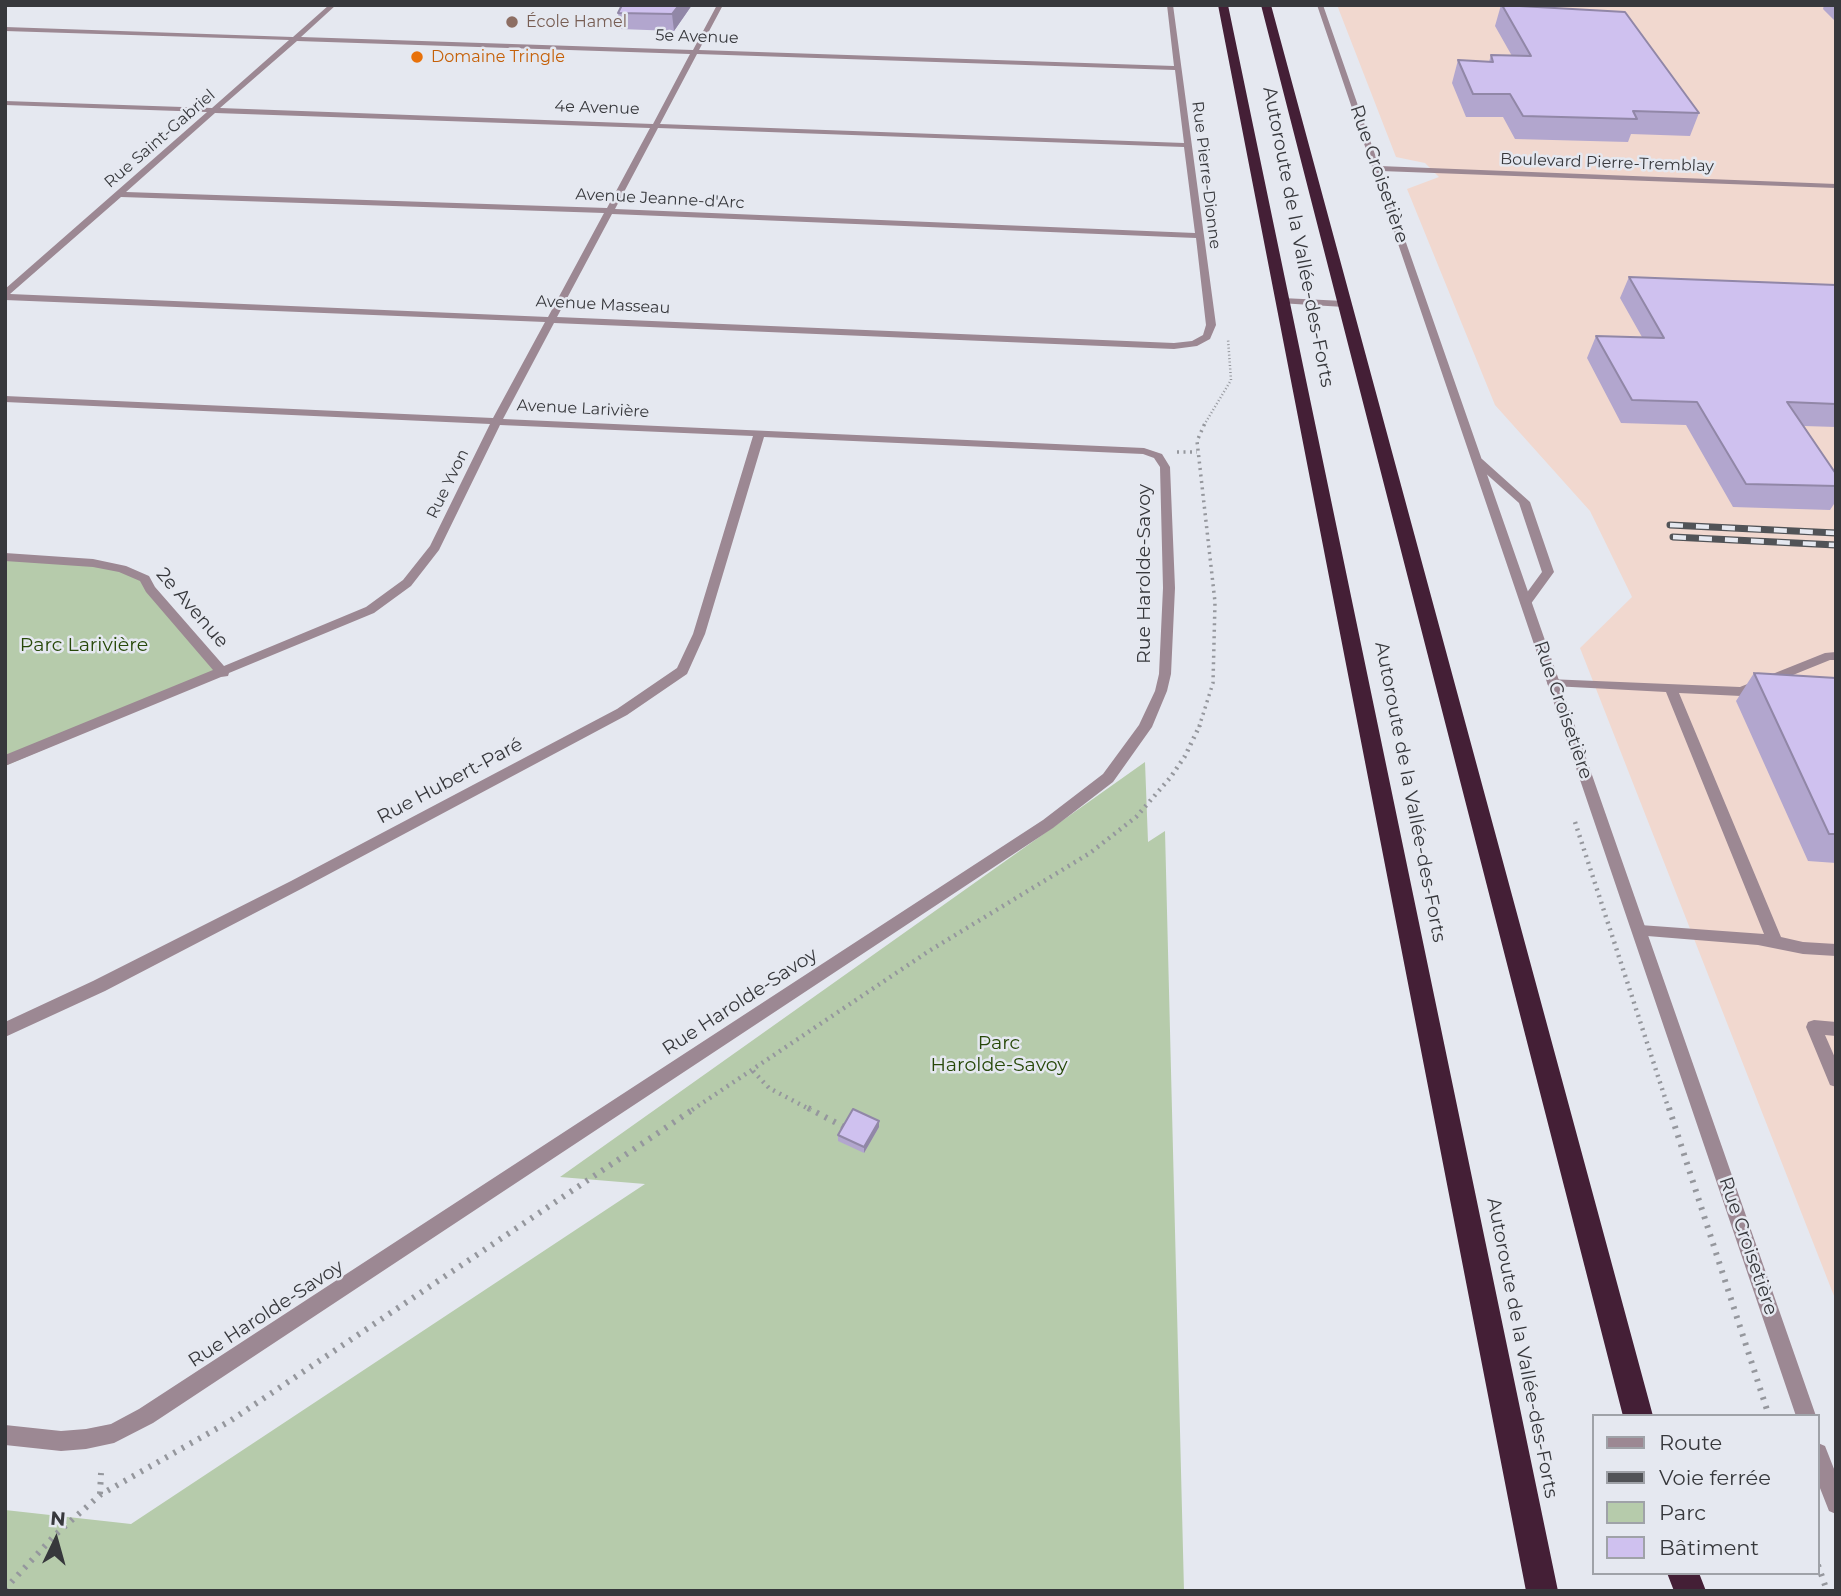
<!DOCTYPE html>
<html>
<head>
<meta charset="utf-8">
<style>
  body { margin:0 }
  #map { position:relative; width:1841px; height:1596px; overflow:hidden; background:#e5e8f0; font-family:Montserrat,sans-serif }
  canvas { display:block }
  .frame { position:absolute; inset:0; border:7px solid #37383c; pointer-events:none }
  .legend { position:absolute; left:1592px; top:1414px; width:228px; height:161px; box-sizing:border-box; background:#e5e8f0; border:2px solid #9fa2a8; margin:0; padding:9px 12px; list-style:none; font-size:21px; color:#37383c }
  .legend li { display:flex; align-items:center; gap:14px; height:35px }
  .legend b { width:35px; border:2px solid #9fa2a8 }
  .north { position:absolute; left:21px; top:1505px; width:70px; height:70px; -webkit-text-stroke:5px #e5e8f0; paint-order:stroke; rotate:5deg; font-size:19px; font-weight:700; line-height:28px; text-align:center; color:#37383c }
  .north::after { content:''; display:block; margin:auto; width:24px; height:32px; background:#37383c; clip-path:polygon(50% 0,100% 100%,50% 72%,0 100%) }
</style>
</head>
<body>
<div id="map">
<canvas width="1841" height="1596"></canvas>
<div class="frame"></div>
<ul class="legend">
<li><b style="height:9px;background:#9c8893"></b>Route</li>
<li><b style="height:9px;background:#515357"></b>Voie ferrée</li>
<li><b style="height:19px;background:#b6cbab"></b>Parc</li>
<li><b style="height:19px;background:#cfc1ef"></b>Bâtiment</li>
</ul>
<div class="north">N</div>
</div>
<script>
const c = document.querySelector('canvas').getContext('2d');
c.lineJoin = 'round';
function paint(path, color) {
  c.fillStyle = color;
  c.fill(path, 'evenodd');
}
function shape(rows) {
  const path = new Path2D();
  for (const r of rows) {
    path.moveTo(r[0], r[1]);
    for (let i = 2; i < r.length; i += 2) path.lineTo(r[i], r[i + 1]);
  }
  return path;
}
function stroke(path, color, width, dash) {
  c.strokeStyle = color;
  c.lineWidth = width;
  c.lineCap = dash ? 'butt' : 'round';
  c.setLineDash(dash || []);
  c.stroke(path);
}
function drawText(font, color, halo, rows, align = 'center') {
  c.font = font + ' Montserrat,sans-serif';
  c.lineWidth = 5;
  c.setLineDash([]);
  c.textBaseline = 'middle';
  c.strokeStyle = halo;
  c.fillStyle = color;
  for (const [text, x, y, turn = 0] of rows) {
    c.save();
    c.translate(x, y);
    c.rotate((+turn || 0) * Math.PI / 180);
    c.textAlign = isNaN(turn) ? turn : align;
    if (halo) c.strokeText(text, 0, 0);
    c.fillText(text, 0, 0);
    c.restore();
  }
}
const industrial = shape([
  [1337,5,1836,5,1836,1301,1580,648,1632,597,1590,511,1495,405,1407,189,1439,177,1425,163,1396,157]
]);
const green = shape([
  [5,559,73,562,128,572,145,579,223,673,5,766],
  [1145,762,1148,842,1165,831,1184,1591,5,1591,5,1510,131,1524,645,1184,560,1177]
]);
const pathFar3 = shape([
  [1204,425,1231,380,1228,339]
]);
const pathFar2 = shape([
  [1177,452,1197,452],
  [1199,727,1213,683,1215,602,1197,441,1205,423]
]);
const pathFar1 = shape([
  [1575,822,1669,1110],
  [753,1071,769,1088,811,1110],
  [692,1110,929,951,1090,853,1136,817,1170,778,1185,756,1200,725]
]);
const path = shape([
  [808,1108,846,1128],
  [1669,1108,1769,1416],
  [100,1494,101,1473],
  [1818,1565,1827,1591],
  [5,1589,55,1535,100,1495,230,1421,695,1108]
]);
const service = shape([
  [1282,298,1344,301,1349,304,1344,307,1279,303,1279,299,1282,298],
  [1478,458,1482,459,1530,502,1554,572,1530,605,1522,605,1520,602,1542,572,1519,503,1474,463,1473,461,1478,458],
  [1836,652,1836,660,1830,660,1741,696,1679,693,1781,937,1803,942,1836,944,1836,956,1803,954,1758,945,1635,935,1632,931,1635,927,1640,925,1764,934,1666,692,1553,686,1548,685,1547,682,1548,679,1740,687,1825,653,1836,652],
  [1814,1020,1836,1022,1836,1036,1825,1035,1836,1060,1836,1087,1830,1085,1806,1027,1808,1022,1814,1020]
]);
const minor = shape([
  [329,5,336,5,301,37,693,50,717,5,723,5,699,50,1174,66,1167,5,1173,5,1216,325,1210,339,1197,346,1174,349,554,323,503,419,1144,448,1162,454,1170,467,1175,588,1171,674,1167,691,1152,727,1113,782,1053,828,153,1423,114,1443,86,1449,61,1451,5,1445,5,1425,61,1431,86,1429,111,1424,139,1409,1043,820,1103,774,1139,725,1155,691,1159,674,1163,588,1160,467,1154,458,1143,454,764,437,705,634,687,674,627,715,301,889,105,991,5,1037,5,1022,93,981,291,881,617,709,677,668,693,634,753,436,500,425,439,550,411,586,374,613,229,673,228,676,221,677,5,766,5,755,213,670,146,592,140,581,119,572,93,567,5,561,5,553,93,559,126,566,149,576,155,587,224,666,366,607,403,580,430,546,490,424,5,402,5,396,493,418,545,322,5,300,5,289,207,112,5,105,5,101,212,108,289,40,5,31,5,27,293,37,329,5],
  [297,41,690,54,653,124,220,108,297,41],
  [697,54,1175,70,1184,143,660,124,697,54],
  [215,113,650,128,607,208,126,192,215,113],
  [658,128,1184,147,1195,233,615,209,658,128],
  [121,197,604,213,548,317,10,294,121,197],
  [612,214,1196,238,1206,325,1203,335,1192,341,1174,343,557,317,612,214],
  [1317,5,1323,5,1379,166,1836,184,1836,188,1381,171,1816,1416,1796,1416,1317,5],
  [1818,1443,1825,1446,1836,1474,1836,1514,1829,1511,1818,1483,1818,1443]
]);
const motorway = shape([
  [1218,5,1228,5,1558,1591,1526,1591,1218,5],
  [1261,5,1271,5,1653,1416,1623,1416,1261,5],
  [1667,1573,1699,1573,1706,1591,1674,1591,1667,1573]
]);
const rail = shape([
  [1670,525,1836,533],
  [1673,537,1836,545]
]);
const wall = shape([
  [692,5,674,31,620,29,618,13],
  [1501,5,1699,113,1690,136,1631,134,1628,142,1515,139,1503,117,1466,117,1452,83,1458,60,1489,62,1491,55,1512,56,1495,26],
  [1824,5,1836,5,1836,22,1823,9],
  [1629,277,1836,285,1836,427,1804,426,1836,474,1836,501,1830,510,1733,507,1686,425,1621,423,1587,358,1596,336,1642,337,1620,298],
  [1754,673,1836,678,1836,863,1808,861,1736,701],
  [879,1127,864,1153,838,1141,838,1135]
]);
const shadedWall = shape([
  [679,5,692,5,674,31,672,14],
  [879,1121,879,1127,864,1153,864,1147]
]);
const building = shape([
  [622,5,679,5,672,14,618,13,622,5],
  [1502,5,1625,12,1699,113,1633,111,1637,119,1523,116,1510,94,1473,94,1458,60,1493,62,1491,55,1531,56,1502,5],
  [1629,277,1836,285,1836,404,1787,402,1836,474,1836,486,1746,484,1697,402,1632,400,1596,336,1664,338,1629,277],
  [1754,673,1836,678,1836,834,1829,834,1754,673],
  [853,1109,879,1121,864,1147,838,1135,853,1109]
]);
const markers = [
  [512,22,7,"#8d6e63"],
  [417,57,7,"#e8710a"]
];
const farEducationnames = [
  ["École Hamel",526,22]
];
const farStreetnames = [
  ["5e Avenue",697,37,2],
  ["4e Avenue",597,108,2],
  ["Rue Saint-Gabriel",160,139,-41],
  ["Boulevard Pierre-Tremblay",1607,163,2],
  ["Rue Pierre-Dionne",1206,175,83],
  ["Avenue Jeanne-d'Arc",660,199,3],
  ["Avenue Masseau",603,305,3],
  ["Avenue Larivière",583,409,3],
  ["Rue Yvon",448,484,-64]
];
const farFoodnames = [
  ["Domaine Tringle",431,57]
];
const streetNames = [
  ["Rue Croisetière",1379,174,71],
  ["Autoroute de la Vallée-des-Forts",1298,237,79],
  ["Rue Harolde-Savoy",1144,574,-90],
  ["2e Avenue",192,608,49],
  ["Rue Croisetière",1563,710,71],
  ["Rue Hubert-Paré",450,781,-28],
  ["Autoroute de la Vallée-des-Forts",1410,792,79],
  ["Rue Harolde-Savoy",740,1002,-33],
  ["Rue Croisetière",1748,1246,71],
  ["Rue Harolde-Savoy",266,1314,-33],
  ["Autoroute de la Vallée-des-Forts",1522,1348,79]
];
const parkNames = [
  ["Parc Larivière",84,645],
  ["Parc",999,1043],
  ["Harolde-Savoy",999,1065]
];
paint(industrial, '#f1d8cf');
paint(green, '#b6cbab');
stroke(pathFar3, '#95979d', 2.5, [1, 2.5]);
stroke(pathFar2, '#95979d', 3.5, [2, 4.5]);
stroke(pathFar1, '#95979d', 4.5, [2, 5]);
stroke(path, '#95979d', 6, [2.5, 7]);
paint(service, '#9c8893');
paint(minor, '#9c8893');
paint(motorway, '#441f36');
stroke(rail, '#515357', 7);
stroke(rail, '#e5e8f0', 4.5, [13]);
paint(wall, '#b2a6ce');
paint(shadedWall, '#9187a7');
paint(building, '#cfc1ef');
stroke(building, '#9187a7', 2);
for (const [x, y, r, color] of markers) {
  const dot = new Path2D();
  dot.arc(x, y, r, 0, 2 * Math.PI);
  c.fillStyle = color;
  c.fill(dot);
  stroke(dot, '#e5e8f0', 2.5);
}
drawText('16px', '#785e54', '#e5e8f0', farEducationnames, 'left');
drawText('16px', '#37383c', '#e5e8f0', farStreetnames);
drawText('16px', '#c56008', '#e5e8f0', farFoodnames, 'left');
drawText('19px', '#37383c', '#e5e8f0', streetNames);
drawText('19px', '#274809', '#e5e8f0', parkNames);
</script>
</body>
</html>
